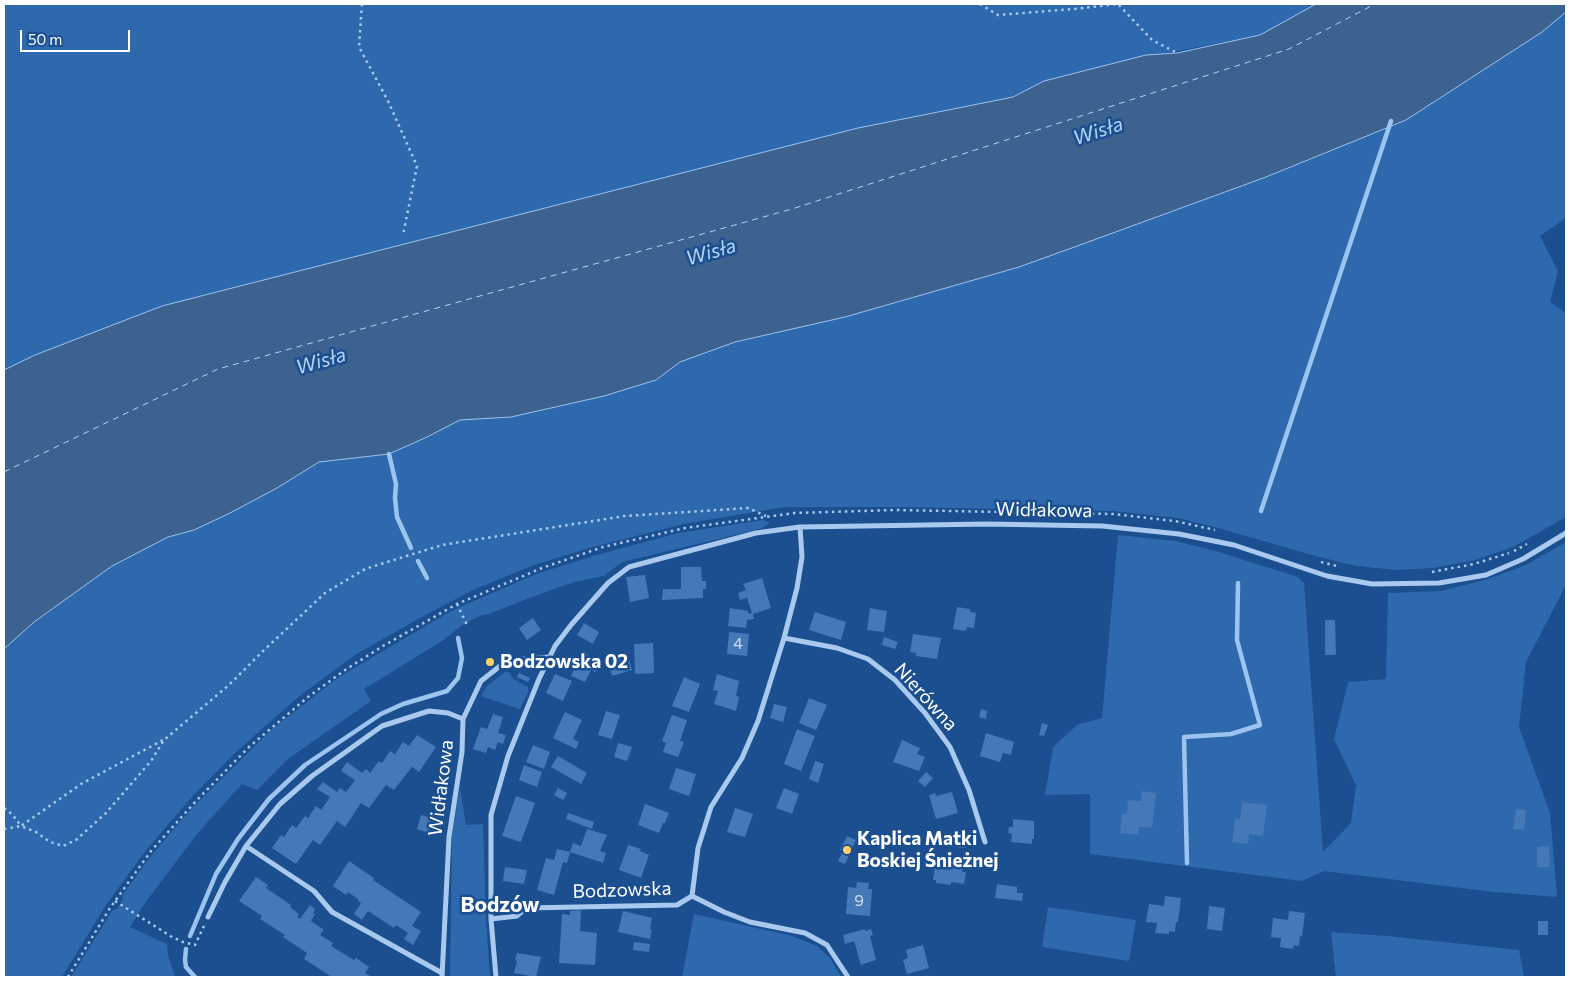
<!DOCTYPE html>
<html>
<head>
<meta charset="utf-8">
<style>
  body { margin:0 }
  #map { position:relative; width:1570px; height:981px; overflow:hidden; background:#1b4f8f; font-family:Commissioner,sans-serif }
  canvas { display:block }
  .frame { position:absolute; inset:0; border:5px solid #fff; pointer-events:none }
  .scale { position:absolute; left:20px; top:30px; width:110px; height:22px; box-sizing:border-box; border:2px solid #fff; border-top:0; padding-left:6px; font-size:15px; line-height:18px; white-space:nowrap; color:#fff; -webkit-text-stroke:4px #1b4f8f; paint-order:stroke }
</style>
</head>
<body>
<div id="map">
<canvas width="1570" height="981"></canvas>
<div class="frame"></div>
<div class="scale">50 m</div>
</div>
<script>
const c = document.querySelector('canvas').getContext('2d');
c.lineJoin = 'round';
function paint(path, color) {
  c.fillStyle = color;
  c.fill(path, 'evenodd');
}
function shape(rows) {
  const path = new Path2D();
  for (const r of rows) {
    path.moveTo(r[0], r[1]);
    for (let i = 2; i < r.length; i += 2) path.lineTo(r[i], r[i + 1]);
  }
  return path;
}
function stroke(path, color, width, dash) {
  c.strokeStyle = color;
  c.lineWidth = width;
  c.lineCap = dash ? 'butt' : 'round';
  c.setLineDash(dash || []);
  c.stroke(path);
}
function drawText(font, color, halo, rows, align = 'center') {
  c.font = font + ' Commissioner,sans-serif';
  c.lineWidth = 5;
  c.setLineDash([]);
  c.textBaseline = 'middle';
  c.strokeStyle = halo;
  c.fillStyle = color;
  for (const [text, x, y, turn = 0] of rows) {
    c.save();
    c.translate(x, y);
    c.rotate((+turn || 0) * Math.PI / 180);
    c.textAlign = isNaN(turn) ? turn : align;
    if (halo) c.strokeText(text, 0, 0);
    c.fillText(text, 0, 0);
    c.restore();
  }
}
const green = shape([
  [4,4,1316,4,1260,35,1167,53,1033,87,1013,97,916,116,4,373],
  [1566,12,1566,218,1540,236,1558,271,1550,302,1566,313,1566,517,1513,547,1475,560,1433,568,1397,570,1357,566,1319,557,1218,528,1178,518,1113,511,899,507,784,507,684,524,593,547,534,565,471,591,418,619,355,655,298,697,234,754,192,797,147,849,106,905,62,977,4,977,4,649,34,622,112,566,168,537,194,530,230,513,277,488,319,462,389,454,427,437,460,420,511,417,604,396,656,380,680,362,735,342,845,317,1019,267,1266,177,1406,120,1542,32],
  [763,520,770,523,760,529,622,562,604,576,574,582,529,598,489,614,482,615,464,624,442,641,364,689,371,701,288,759,257,790,242,784,197,834,145,903,130,927,167,944,168,955,175,977,71,977,112,911,117,909,123,900,122,896,149,858,193,807,272,729,339,677,451,611,536,574,593,556,678,533],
  [1118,535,1176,541,1219,552,1298,577,1304,583,1323,852,1351,823,1356,785,1334,739,1348,682,1386,679,1388,593,1441,591,1488,579,1526,565,1566,542,1566,585,1526,662,1519,727,1550,813,1557,897,1494,892,1324,871,1302,881,1090,854,1090,794,1045,795,1053,747,1077,725,1102,718],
  [505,672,509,672,513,679,528,687,528,692,520,709,481,696,487,686],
  [460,787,466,825,483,824,486,919,490,977,450,977,452,835],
  [1048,907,1136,920,1129,961,1042,947],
  [694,914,792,936,817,946,830,958,841,977,682,977],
  [1331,932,1387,936,1519,950,1524,977,1336,977]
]);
const water = shape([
  [1316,4,1566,4,1566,12,1542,32,1406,120,1266,177,1080,245,1019,267,845,317,735,342,680,362,656,380,604,396,511,417,460,420,427,437,389,454,319,462,277,488,230,513,194,530,168,537,112,566,34,622,4,649,4,370,35,355,162,306,858,128,1013,97,1044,81,1146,55,1177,53,1260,35,1316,4]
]);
const stream = shape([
  [389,454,396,484,395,498,397,517,411,548],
  [1261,511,1391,121],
  [418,561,427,578],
  [1187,863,1184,737,1231,734,1260,725,1237,640,1238,583],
  [190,936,216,874,238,839,269,799,305,765,381,714,403,704,447,691,458,678,462,658,458,638],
  [186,949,185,960,186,967,195,977]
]);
const ferry = shape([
  [4,472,218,369,792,209,1289,49,1375,4]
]);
const building = shape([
  [681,567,701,567,702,581,706,581,706,589,703,589,703,598,662,600,663,589,681,589],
  [645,575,649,598,630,602,626,577],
  [762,578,771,608,753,614,754,619,747,620,746,628,728,626,730,608,748,611,748,614,752,613,747,598,740,600,738,593,746,590,743,584],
  [957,607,970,609,970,612,976,613,974,628,967,627,966,631,953,629],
  [870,608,887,611,884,632,867,630],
  [815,612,846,622,841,640,809,630],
  [533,618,541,630,527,640,519,628],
  [1325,620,1335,620,1336,655,1325,655],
  [584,623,599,632,593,644,577,635],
  [729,632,749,634,747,656,727,654],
  [913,634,941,638,937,659,916,656,916,653,910,652],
  [884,637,898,642,895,649,882,645],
  [653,643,654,673,635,674,634,644],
  [582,652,596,659,594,664,598,666,596,672,591,670,585,682,571,676],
  [627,652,632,670,612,676,607,658],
  [519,673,530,678,528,682,517,677],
  [555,674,572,681,563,701,546,693],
  [717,674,739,681,736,696,739,697,736,711,714,704,718,691,713,690],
  [684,677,700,684,689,712,672,706],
  [809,698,827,705,816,730,799,723],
  [774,704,787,707,783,722,770,718],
  [981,709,987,711,986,719,979,717],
  [606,711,620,715,612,739,598,735],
  [565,712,582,720,573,739,579,742,576,749,553,738],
  [493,714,503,717,498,733,506,735,503,744,498,742,495,750,488,747,486,753,473,749,481,727,487,729],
  [672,715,687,720,680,741,684,742,678,757,663,752,666,743,662,741],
  [1042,723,1048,725,1044,736,1039,735],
  [797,729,815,736,801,771,784,764],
  [986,733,1014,742,1011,755,1003,753,1000,762,980,756],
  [417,735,436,747,419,772,412,767,394,790,386,785,369,808,361,803,345,827,337,821,320,845,313,840,296,864,272,848,281,835,284,837,292,825,296,828,305,816,308,818,316,806,321,810,330,797,317,789,323,782,337,792,340,788,346,792,355,780,341,771,347,762,362,773,366,769,370,773,379,761,382,763,390,751,395,754,403,742,409,746],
  [902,740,920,748,917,754,925,757,919,771,893,762],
  [618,743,632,747,627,761,614,757],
  [533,745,550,752,544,769,526,762],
  [558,756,587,773,581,784,551,767],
  [815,761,824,764,818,783,809,779],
  [524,765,542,772,537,787,519,780],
  [676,768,696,774,689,796,669,789],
  [926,772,933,778,925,787,918,781],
  [558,788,567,793,563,800,554,795],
  [784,788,799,794,792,814,776,808],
  [1142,791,1156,793,1152,828,1139,827,1138,835,1120,833,1122,814,1127,814,1128,800,1141,801],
  [952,792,958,813,936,819,929,795,935,793,936,796],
  [516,796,535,803,521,842,502,836],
  [1242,802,1267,805,1263,836,1249,834,1248,844,1232,842,1235,818,1240,819],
  [645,804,669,813,665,823,663,823,659,833,638,825],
  [735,808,753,814,745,837,727,832],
  [1516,809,1526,810,1524,830,1513,829],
  [568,813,594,822,592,829,566,819],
  [421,815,434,819,429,833,417,829],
  [1013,819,1034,821,1034,839,1032,839,1032,844,1011,842,1012,834,1008,833,1009,827,1013,827],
  [587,829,607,835,600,851,606,853,603,863,570,852,573,843,581,846],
  [847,836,856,840,845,864,838,861,843,851,840,850],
  [958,841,966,841,966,848,958,848],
  [628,845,641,849,640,851,649,855,641,878,619,870],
  [1549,846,1550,867,1537,867,1537,847],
  [557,849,570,852,567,863,563,862,554,895,537,890,546,858,554,860],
  [939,857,954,859,954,863,963,865,962,872,966,872,964,884,951,882,951,885,936,883,936,880,933,880,936,861,939,861],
  [349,861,374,878,373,880,421,912,412,926,421,931,413,945,404,939,408,933,396,925,394,928,368,911,362,920,354,914,361,903,358,901,359,900,348,892,346,895,333,886],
  [505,867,527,870,524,884,503,881],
  [256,877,268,885,266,888,291,905,290,907,299,914,297,917,300,919,310,905,315,909,313,913,315,914,311,921,324,930,320,935,333,943,331,946,354,960,356,958,369,967,365,973,372,977,332,977,304,959,307,953,283,937,285,935,260,919,262,916,239,901],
  [857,882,869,883,868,889,872,889,870,916,846,914,848,887,856,888],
  [997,884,1017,887,1017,893,1023,893,1022,901,995,898],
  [1165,896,1181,898,1178,922,1176,922,1175,932,1169,931,1169,934,1155,933,1157,923,1146,922,1149,904,1164,906],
  [1209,906,1225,908,1222,931,1207,929],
  [581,910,580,931,597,933,595,965,559,963,562,914,570,915,570,911],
  [623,911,652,918,650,929,652,930,650,939,618,932],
  [1289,911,1305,913,1302,936,1300,936,1299,946,1294,945,1293,949,1280,947,1281,938,1271,937,1273,918,1288,920],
  [1538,921,1548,921,1548,935,1538,935],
  [865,929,865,931,871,929,873,935,870,936,876,960,861,965,854,941,845,944,843,935],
  [634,942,650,944,649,952,633,950],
  [923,945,929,968,907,974,903,960,908,958,906,950],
  [517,953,541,957,536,977,514,973,517,961,515,960]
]);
const path = shape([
  [362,4,359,47,388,101,417,166,403,235],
  [980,4,998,15,1074,9,1118,4,1152,40,1177,53],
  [1514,551,1527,544],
  [1321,562,1337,566],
  [1432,572,1474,564,1509,553],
  [457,604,467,625],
  [4,808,12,814,21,826,81,784,163,740],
  [4,829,21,826,36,832,50,842,63,846,76,840,105,814,151,761,164,740,229,685,261,653,325,593,365,569,442,545,625,516,748,508,766,516],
  [115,901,172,937,183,942,195,945,204,926],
  [68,977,110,908,151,851,196,801,249,747,308,697,345,670,383,646,457,604,542,568,603,547,685,528,795,513,895,510,1113,514,1175,521,1215,530]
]);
const street = shape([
  [784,638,837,648,868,659,895,680,925,713,950,747,969,790,985,842],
  [246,846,314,891,332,912,442,973],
  [692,896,698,848,711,807,742,758,758,721,784,638,797,588,802,557,800,527],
  [692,896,724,912,750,922,805,933,827,945,848,977],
  [208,917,225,882,246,846,280,804,312,776,382,726,429,711,448,713,463,719],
  [491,919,517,916,526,908,677,905,692,896],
  [442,977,449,837,462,752,463,719,481,681,500,666,516,660,549,657],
  [496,977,491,919,491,815,508,756,539,679,555,646,571,625,608,583,629,567,756,533,800,527,987,524,1102,526,1179,534,1234,545,1327,576,1372,584,1439,583,1486,575,1523,559,1566,533]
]);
const markers = [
  [490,662,5,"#ffd166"],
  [847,850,5,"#ffd166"]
];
const numberNames = [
  ["4",738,644],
  ["9",859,901]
];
const streetNames = [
  ["Widłakowa",1044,510,1],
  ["Nierówna",926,697,48],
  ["Widłakowa",441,788,-83],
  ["Bodzowska",622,890,-2]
];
const poiNames = [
  ["Bodzowska 02",500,662],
  ["Kaplica Matki",857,839],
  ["Boskiej Śnieżnej",857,861]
];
const waterNames = [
  ["Wisła",1098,131,-18],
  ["Wisła",711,252,-16],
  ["Wisła",321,361,-16]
];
const quarterNames = [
  ["Bodzów",500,905]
];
paint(green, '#2e69ad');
paint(water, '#3c6290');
stroke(water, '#9cc4f0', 1);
stroke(stream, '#9cc4f0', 4.5);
stroke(ferry, '#b5d3f5', 1, [6, 5]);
paint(building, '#4478b7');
stroke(path, '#a9c9ee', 2.5, [2.5, 4]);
stroke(street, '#a9c9ee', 5);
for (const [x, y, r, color] of markers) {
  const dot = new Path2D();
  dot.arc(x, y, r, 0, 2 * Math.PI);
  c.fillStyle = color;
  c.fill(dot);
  stroke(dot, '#1b4f8f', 2);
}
drawText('16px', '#d0dded', null, numberNames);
drawText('19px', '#fff', '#1b4f8f', streetNames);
drawText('bold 19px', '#fff', '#1b4f8f', poiNames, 'left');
drawText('italic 20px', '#b5d3f5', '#1b4f8f', waterNames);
drawText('bold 21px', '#fff', '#1b4f8f', quarterNames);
</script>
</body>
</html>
